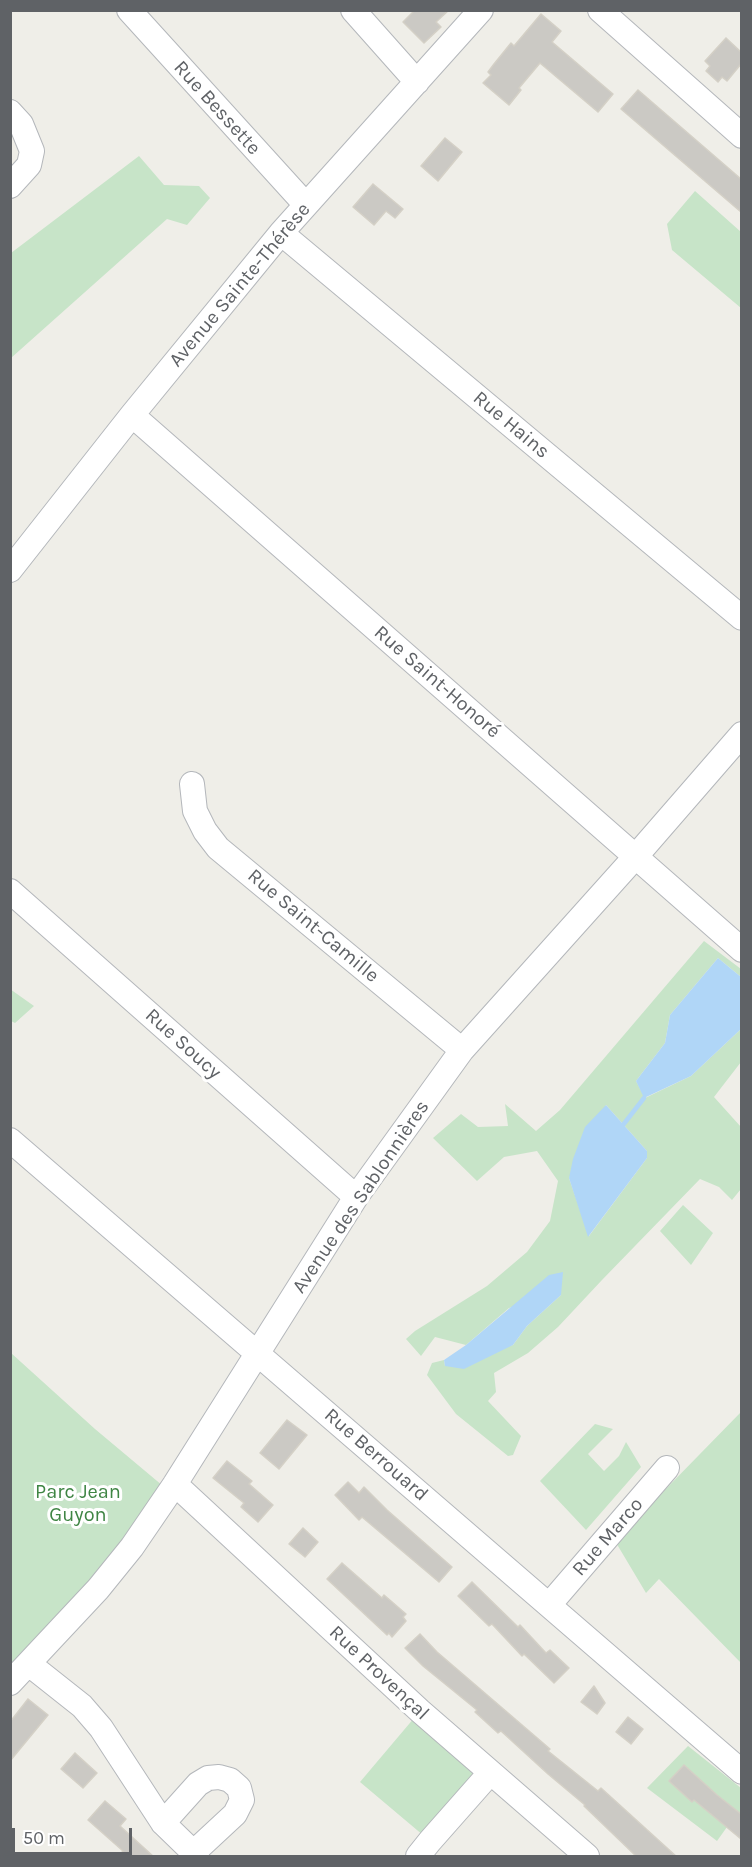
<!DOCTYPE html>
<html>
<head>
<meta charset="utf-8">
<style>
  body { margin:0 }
  #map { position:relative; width:752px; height:1867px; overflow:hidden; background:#efeee8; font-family:Karla,sans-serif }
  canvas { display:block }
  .frame { position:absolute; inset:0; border:12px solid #5f6266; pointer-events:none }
  .scale { position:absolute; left:12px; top:1828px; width:120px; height:27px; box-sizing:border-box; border:3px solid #5f6266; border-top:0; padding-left:8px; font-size:18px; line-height:21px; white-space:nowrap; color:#5f6266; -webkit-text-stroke:4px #fff; paint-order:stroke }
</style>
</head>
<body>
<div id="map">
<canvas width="752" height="1867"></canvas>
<div class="frame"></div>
<div class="scale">50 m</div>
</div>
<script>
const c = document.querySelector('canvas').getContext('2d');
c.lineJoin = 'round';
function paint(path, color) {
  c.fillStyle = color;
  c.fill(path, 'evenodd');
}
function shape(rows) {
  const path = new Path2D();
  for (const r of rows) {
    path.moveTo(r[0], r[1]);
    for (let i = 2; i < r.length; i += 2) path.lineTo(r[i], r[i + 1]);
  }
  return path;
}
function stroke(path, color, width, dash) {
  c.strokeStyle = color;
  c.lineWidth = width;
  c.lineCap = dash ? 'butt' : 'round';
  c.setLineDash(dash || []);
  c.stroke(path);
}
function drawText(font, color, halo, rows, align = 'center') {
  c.font = font + ' Karla,sans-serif';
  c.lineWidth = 6;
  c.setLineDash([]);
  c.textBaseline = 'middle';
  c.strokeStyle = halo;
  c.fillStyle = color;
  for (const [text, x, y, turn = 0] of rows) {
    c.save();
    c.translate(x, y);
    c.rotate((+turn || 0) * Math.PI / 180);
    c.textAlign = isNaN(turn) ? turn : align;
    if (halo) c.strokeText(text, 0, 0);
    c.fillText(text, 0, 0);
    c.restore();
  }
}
const green = shape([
  [139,156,164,185,199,186,210,198,187,225,167,219,11,358,11,253],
  [695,191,741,232,741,308,672,250,667,224],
  [704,941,741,969,741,977,718,958,670,1015,665,1043,636,1081,645,1098,691,1076,741,1029,741,1062,714,1097,741,1127,741,1189,732,1200,719,1187,700,1179,602,1280,558,1327,528,1353,494,1373,496,1392,488,1401,521,1436,513,1455,508,1456,456,1414,427,1375,432,1363,444,1360,445,1366,513,1345,527,1326,561,1295,509,1308,466,1345,435,1337,421,1356,406,1339,415,1331,487,1286,527,1252,550,1221,558,1181,537,1151,504,1157,477,1181,433,1138,461,1114,478,1127,508,1126,505,1104,536,1131,560,1110],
  [606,1105,647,1151,647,1158,589,1236,569,1178],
  [10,989,34,1006,15,1023,11,1021],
  [683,1205,713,1233,691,1265,660,1231],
  [11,1353,95,1429,169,1491,11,1683],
  [741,1412,741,1663,659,1579,646,1593,615,1541],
  [595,1424,613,1429,588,1454,604,1471,619,1456,626,1442,641,1467,586,1530,540,1481],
  [420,1711,490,1773,430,1841,360,1782],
  [688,1746,741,1788,741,1815,727,1827,717,1841,647,1788]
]);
const water = shape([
  [718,958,741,977,741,1029,691,1076,644,1098,636,1081,665,1043,670,1015],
  [606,1105,647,1151,647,1158,588,1237,569,1178,573,1159,585,1127],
  [563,1272,561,1295,527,1326,513,1345,464,1369,445,1366,444,1360,466,1345,549,1275]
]);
const stream = shape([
  [623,1125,644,1098]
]);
const building = shape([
  [415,10,449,10,436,22,441,27,424,43,403,22,415,10],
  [541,14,561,31,552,42,613,94,598,112,540,63,519,88,521,90,509,105,483,83,491,75,488,72,494,64,511,43,514,46,541,14],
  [726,38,741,52,741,64,727,81,722,77,718,82,706,71,710,66,705,61,726,38],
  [638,90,741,179,741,212,621,109,638,90],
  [445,138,462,152,438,181,421,166,445,138],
  [373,184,403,209,395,218,386,211,374,225,353,207,373,184],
  [287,1420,307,1435,279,1469,260,1453,287,1420],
  [227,1461,252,1481,249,1484,273,1505,258,1522,241,1507,244,1503,213,1478,227,1461],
  [348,1482,359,1493,364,1487,387,1510,452,1567,439,1582,362,1517,359,1520,335,1495,348,1482],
  [303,1528,318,1542,305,1557,289,1544,303,1528],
  [342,1563,382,1598,384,1595,406,1614,403,1617,406,1621,392,1637,389,1633,387,1635,327,1579,342,1563],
  [472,1582,518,1627,520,1625,546,1653,550,1650,569,1668,554,1683,524,1654,522,1656,492,1624,489,1626,458,1596,472,1582],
  [420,1634,437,1652,550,1749,548,1751,598,1791,601,1788,677,1857,637,1857,584,1806,585,1805,548,1774,501,1731,498,1733,475,1712,477,1710,423,1666,405,1648,420,1634],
  [594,1686,605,1703,597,1714,581,1702,594,1686],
  [28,1699,48,1715,10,1761,10,1722,28,1699],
  [628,1717,643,1729,631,1744,616,1732,628,1717],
  [75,1753,97,1773,83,1788,61,1769,75,1753],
  [684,1765,717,1795,741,1814,741,1839,694,1800,692,1802,669,1781,684,1765],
  [105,1801,126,1819,120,1826,154,1857,118,1857,123,1851,88,1820,105,1801]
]);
const minor = shape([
  [129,10,306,205],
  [353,10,417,82],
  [600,10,742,136],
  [10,112,21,124,32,151,29,165,10,186],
  [281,233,742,618],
  [132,415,742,950],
  [10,570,132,415,281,233,481,10],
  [192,784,195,811,205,831,218,848,462,1050],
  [10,891,356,1197],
  [10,1140,742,1772],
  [175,1484,420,1711,587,1856],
  [549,1605,667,1468],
  [29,1664,82,1706,101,1728,163,1823,197,1856],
  [10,1683,98,1589,132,1547,175,1484,356,1197,462,1050,636,856,742,734],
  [163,1823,198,1784,208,1778,219,1777,230,1780,239,1788,242,1800,235,1814,193,1853],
  [418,1856,430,1841,490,1773]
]);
const streetNames = [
  ["Rue Bessette",217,108,48],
  ["Avenue Sainte-Thérèse",240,285,-50],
  ["Rue Hains",511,425,40],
  ["Rue Saint-Honoré",437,682,41],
  ["Rue Saint-Camille",313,926,40],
  ["Rue Soucy",183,1044,42],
  ["Avenue des Sablonnières",361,1197,-56],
  ["Rue Berrouard",376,1455,41],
  ["Rue Marco",608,1537,-49],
  ["Rue Provençal",379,1673,43]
];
const parkNames = [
  ["Parc Jean",78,1492],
  ["Guyon",78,1515]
];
paint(green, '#c7e4c8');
paint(water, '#b0d6f7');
stroke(stream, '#b0d6f7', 4.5);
paint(building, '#cbc9c4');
stroke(building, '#d4d0c6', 1.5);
stroke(minor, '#b4b7bb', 26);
stroke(minor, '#fff', 24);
drawText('20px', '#5f6266', '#fff', streetNames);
drawText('20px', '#3f8544', '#fff', parkNames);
</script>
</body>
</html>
